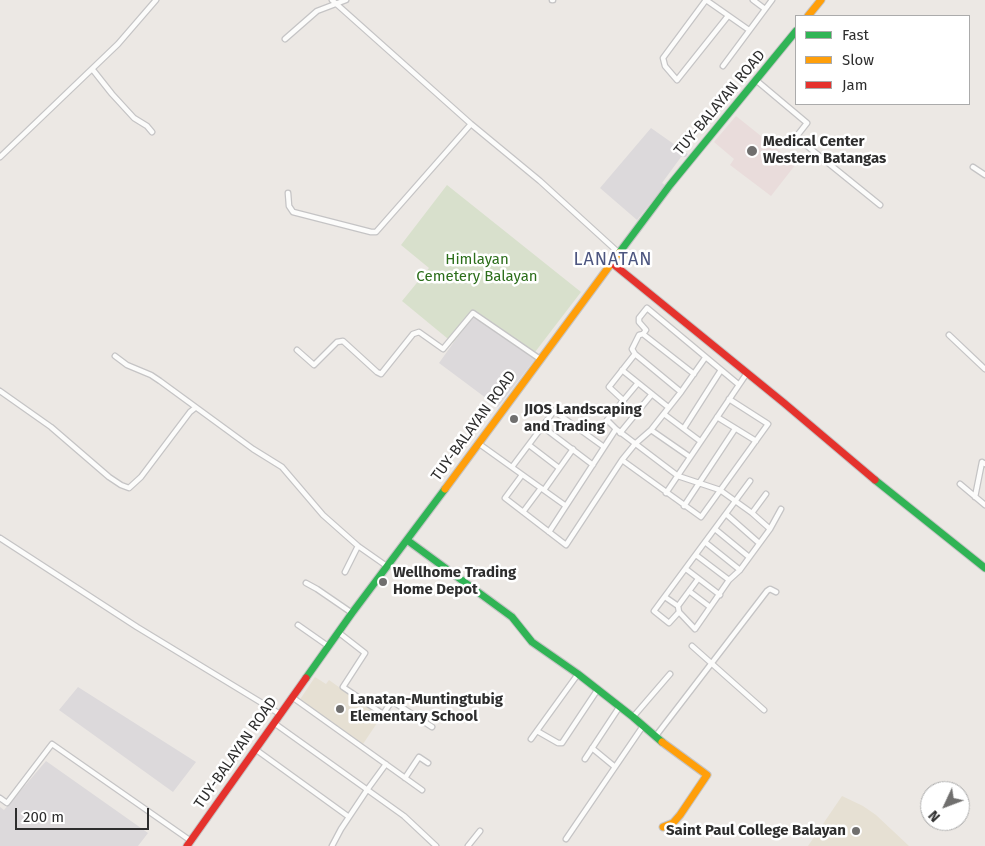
<!DOCTYPE html>
<html>
<head>
<meta charset="utf-8">
<style>
  body { margin:0 }
  #map { position:relative; width:985px; height:846px; overflow:hidden; background:#ece8e4; font-family:"Fira Sans",sans-serif }
  canvas { display:block }
  .legend { position:absolute; left:795px; top:15px; width:175px; height:90px; box-sizing:border-box; background:#fff; border:1px solid #ababab; margin:0; padding:6px 9px; list-style:none; font-size:15px; color:#2e2e2e }
  .legend li { display:flex; align-items:center; gap:10px; height:25px }
  .legend b { width:25px; border:1px solid #ababab }
  .north { position:absolute; left:920px; top:781px; width:50px; height:50px; box-sizing:border-box; background:#fff; border:1px solid #ababab; border-radius:50%; rotate:227deg; font-size:14px; font-weight:700; line-height:20px; text-align:center; color:#2e2e2e }
  .north::after { content:''; display:block; margin:auto; width:18px; height:22px; background:#706f6e; clip-path:polygon(50% 0,100% 100%,50% 72%,0 100%) }
  .scale { position:absolute; left:15px; top:808px; width:134px; height:22px; box-sizing:border-box; border:2px solid #2e2e2e; border-top:0; padding-left:6px; font-size:15px; line-height:18px; white-space:nowrap; color:#2e2e2e; -webkit-text-stroke:4px #fff; paint-order:stroke }
</style>
</head>
<body>
<div id="map">
<canvas width="985" height="846"></canvas>
<ul class="legend">
<li><b style="height:6px;background:#30b455"></b>Fast</li>
<li><b style="height:6px;background:#ff9f0a"></b>Slow</li>
<li><b style="height:6px;background:#e5322d"></b>Jam</li>
</ul>
<div class="north">N</div>
<div class="scale">200 m</div>
</div>
<script>
const c = document.querySelector('canvas').getContext('2d');
c.lineJoin = 'round';
function paint(path, color) {
  c.fillStyle = color;
  c.fill(path, 'evenodd');
}
function shape(rows) {
  const path = new Path2D();
  for (const r of rows) {
    path.moveTo(r[0], r[1]);
    for (let i = 2; i < r.length; i += 2) path.lineTo(r[i], r[i + 1]);
  }
  return path;
}
function stroke(path, color, width, dash) {
  c.strokeStyle = color;
  c.lineWidth = width;
  c.lineCap = dash ? 'butt' : 'round';
  c.setLineDash(dash || []);
  c.stroke(path);
}
function drawText(font, color, halo, rows, align = 'center') {
  c.font = font + ' "Fira Sans",sans-serif';
  c.lineWidth = 5;
  c.setLineDash([]);
  c.textBaseline = 'middle';
  c.strokeStyle = halo;
  c.fillStyle = color;
  for (const [text, x, y, turn = 0] of rows) {
    c.save();
    c.translate(x, y);
    c.rotate((+turn || 0) * Math.PI / 180);
    c.textAlign = isNaN(turn) ? turn : align;
    if (halo) c.strokeText(text, 0, 0);
    c.fillText(text, 0, 0);
    c.restore();
  }
}
const industrial = shape([
  [651,128,688,154,686,157,681,157,662,183,665,185,637,220,600,188],
  [474,314,535,359,498,407,439,363],
  [78,687,196,762,173,792,59,710],
  [46,761,148,833,138,846,0,846,0,807,4,810]
]);
const education = shape([
  [315,677,326,684,329,680,381,717,363,744,299,701],
  [842,796,863,806,876,815,909,846,808,846]
]);
const medical = shape([
  [736,116,796,164,771,196,730,165,734,159,714,142]
]);
const cemetery = shape([
  [447,185,581,292,532,356,474,315,453,343,402,301,429,268,401,245]
]);
const street = shape([
  [332,0,471,124,540,181,619,253],
  [552,0,553,0],
  [706,0,663,58,665,66,677,80,728,16],
  [706,0,749,30],
  [753,0,765,9],
  [285,39,317,11,346,0],
  [723,66,772,0],
  [93,70,112,94,134,118,147,126,152,132],
  [757,81,807,123,796,137,880,205],
  [0,157,118,44,156,0],
  [973,167,985,175],
  [288,193,289,206,293,212,371,232,376,232,471,124],
  [643,334,646,330,639,322,639,318,647,308,738,384],
  [949,335,985,369],
  [297,350,314,365,337,342,343,341,377,372,381,374,413,334,419,332,443,349,473,313,540,359],
  [115,356,127,365,151,375,160,381,253,449,282,467,323,515,358,546,388,567],
  [622,370,668,407],
  [0,391,51,427,109,477,121,485,129,488,141,477,190,412,195,408],
  [681,392,635,354,632,349,639,335,643,334,694,374],
  [623,400,609,387,635,354],
  [664,414,700,441],
  [717,417,756,441],
  [543,427,593,465],
  [684,428,721,370],
  [616,429,607,420,638,383],
  [651,430,690,457],
  [620,433,652,394],
  [478,443,566,506],
  [529,445,559,468],
  [622,460,701,517,768,424,729,399],
  [512,467,554,411,604,447],
  [522,475,505,498,566,545,622,460,635,444,651,430,681,392,705,358],
  [960,484,985,505],
  [544,490,573,449],
  [666,493,747,373],
  [975,497,982,462,985,464],
  [684,506,735,429],
  [523,512,541,488],
  [752,513,766,494],
  [726,514,759,543],
  [715,529,749,557],
  [549,532,616,429,678,476,720,490,752,513,770,529],
  [0,538,137,627,280,714],
  [705,542,740,570],
  [696,555,729,580],
  [686,569,720,595],
  [345,572,358,546],
  [698,579,678,606,679,612,669,623,654,611,750,481],
  [306,583,317,589,352,613],
  [689,591,710,607],
  [665,597,678,606],
  [679,612,695,629,729,580,740,570,770,529,781,509],
  [298,625,328,646],
  [338,632,365,653,343,687,383,714,392,701,432,727],
  [692,646,764,710],
  [292,697,422,790],
  [633,717,670,674],
  [274,723,404,816,436,846],
  [537,731,558,743,562,743,598,689],
  [655,737,767,591,770,589,776,592],
  [531,739,578,674],
  [592,748,615,767],
  [255,749,349,817],
  [585,759,620,706],
  [405,778,419,757,428,763],
  [0,798,7,803,52,744,191,841],
  [566,839,643,726],
  [332,846,341,829,367,790,386,764],
  [468,846,480,831]
]);
const fast = shape([
  [619,253,670,185,796,31],
  [875,480,985,568],
  [407,540,512,617,532,642,578,674,633,717,662,742],
  [306,678,352,613,445,489]
]);
const slow = shape([
  [808,16,821,0],
  [445,489,619,253],
  [662,742,707,775,680,815,673,823,663,827]
]);
const jam = shape([
  [612,263,784,403,875,480],
  [187,846,306,678]
]);
const markers = [
  [752,151,6,"#706f6e"],
  [514,419,5,"#706f6e"],
  [383,582,5,"#706f6e"],
  [340,709,5,"#706f6e"],
  [856,831,5,"#706f6e"]
];
const streetNames = [
  ["TUY-BALAYAN ROAD",720,103,-50],
  ["TUY-BALAYAN ROAD",474,426,-54],
  ["TUY-BALAYAN ROAD",236,753,-55]
];
const poiNames = [
  ["Medical Center",763,142],
  ["Western Batangas",763,159],
  ["JIOS Landscaping",524,410],
  ["and Trading",524,427],
  ["Wellhome Trading",393,573],
  ["Home Depot",393,590],
  ["Lanatan-Muntingtubig",350,700],
  ["Elementary School",350,717],
  ["Saint Paul College Balayan",846,831,"right"]
];
const parkNames = [
  ["Himlayan",477,260],
  ["Cemetery Balayan",477,277]
];
const quarterNames = [
  ["LANATAN",613,260]
];
paint(industrial, '#dcd9db');
paint(education, '#e6e0d3');
paint(medical, '#e9dcdb');
paint(cemetery, '#d8e0cc');
stroke(street, '#c5c4c5', 7);
stroke(fast, '#c5c4c5', 9);
stroke(slow, '#c5c4c5', 9);
stroke(jam, '#c5c4c5', 9);
stroke(street, '#fcfcfb', 4.5);
stroke(fast, '#30b455', 7);
stroke(slow, '#ff9f0a', 7);
stroke(jam, '#e5322d', 7);
for (const [x, y, r, color] of markers) {
  const dot = new Path2D();
  dot.arc(x, y, r, 0, 2 * Math.PI);
  c.fillStyle = color;
  c.fill(dot);
  stroke(dot, '#fff', 2);
}
drawText('15px', '#2e2e2e', '#fff', streetNames);
drawText('bold 15px', '#2e2e2e', '#fff', poiNames, 'left');
drawText('15px', '#2c6e1b', '#fff', parkNames);
c.letterSpacing = '1px';
drawText('18px', '#4d5680', '#fff', quarterNames);
c.letterSpacing = '0px';
</script>
</body>
</html>
